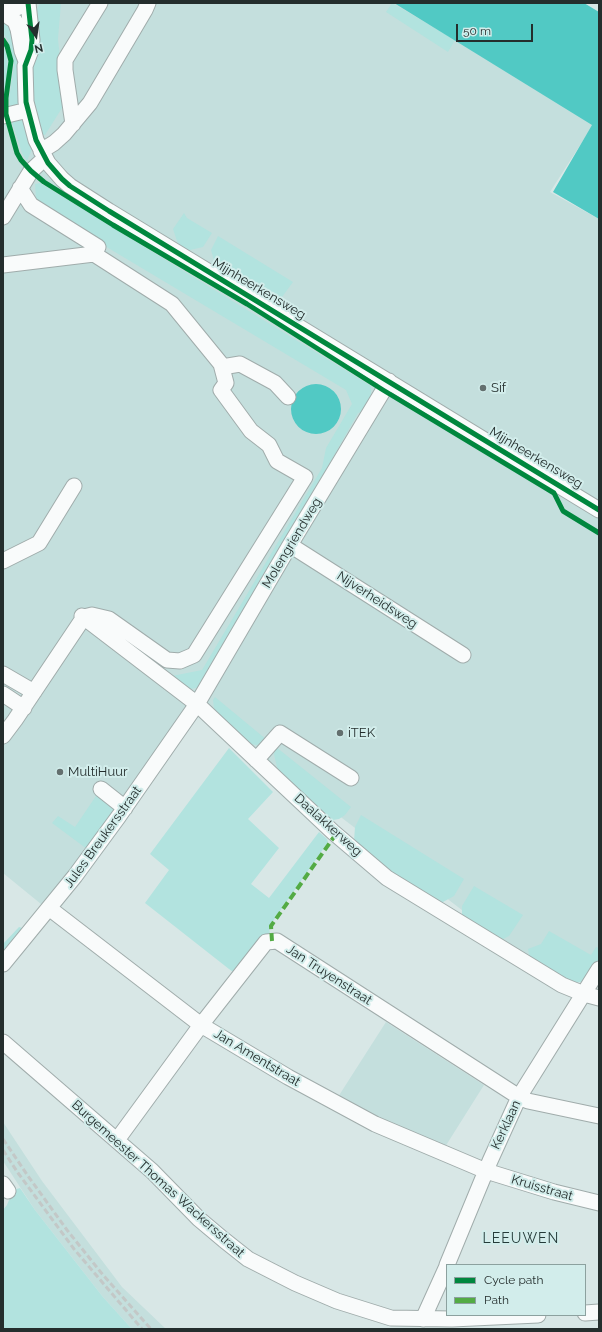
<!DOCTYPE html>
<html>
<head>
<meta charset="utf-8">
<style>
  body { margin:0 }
  #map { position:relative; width:602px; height:1332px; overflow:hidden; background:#d8e7e6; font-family:Raleway,sans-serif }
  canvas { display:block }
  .frame { position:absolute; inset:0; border:4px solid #242e2d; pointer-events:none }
  .legend { position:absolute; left:446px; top:1264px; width:140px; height:52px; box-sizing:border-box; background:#d2edeb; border:1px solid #8ca19f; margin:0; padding:5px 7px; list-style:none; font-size:12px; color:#242e2d }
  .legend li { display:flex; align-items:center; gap:8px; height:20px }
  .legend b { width:20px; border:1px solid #8ca19f }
  .north { position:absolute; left:16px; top:16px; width:40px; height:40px; -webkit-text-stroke:3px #d2edeb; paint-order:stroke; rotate:167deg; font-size:11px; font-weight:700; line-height:16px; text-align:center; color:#242e2d }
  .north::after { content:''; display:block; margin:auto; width:14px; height:18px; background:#242e2d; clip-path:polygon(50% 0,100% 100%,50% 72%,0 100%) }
  .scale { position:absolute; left:456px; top:24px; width:77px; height:18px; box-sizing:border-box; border:2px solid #242e2d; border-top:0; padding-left:5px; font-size:12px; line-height:14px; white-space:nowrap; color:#242e2d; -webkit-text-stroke:3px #d2edeb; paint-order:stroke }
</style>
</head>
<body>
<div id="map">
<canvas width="602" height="1332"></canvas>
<div class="frame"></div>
<ul class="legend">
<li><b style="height:5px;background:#00873e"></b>Cycle path</li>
<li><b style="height:5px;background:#53ab44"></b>Path</li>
</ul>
<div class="north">N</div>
<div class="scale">50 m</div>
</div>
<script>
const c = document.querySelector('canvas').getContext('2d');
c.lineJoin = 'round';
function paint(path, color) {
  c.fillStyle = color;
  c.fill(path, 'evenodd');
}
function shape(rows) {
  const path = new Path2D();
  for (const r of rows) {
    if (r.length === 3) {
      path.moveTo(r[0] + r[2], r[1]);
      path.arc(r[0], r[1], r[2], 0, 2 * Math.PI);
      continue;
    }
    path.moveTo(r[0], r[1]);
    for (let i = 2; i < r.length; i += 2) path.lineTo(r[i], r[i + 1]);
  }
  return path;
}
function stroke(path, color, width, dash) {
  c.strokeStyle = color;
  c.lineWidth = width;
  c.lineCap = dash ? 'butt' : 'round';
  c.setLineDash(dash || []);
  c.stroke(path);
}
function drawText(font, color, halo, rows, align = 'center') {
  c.font = font + ' Raleway,sans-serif';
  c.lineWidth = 4;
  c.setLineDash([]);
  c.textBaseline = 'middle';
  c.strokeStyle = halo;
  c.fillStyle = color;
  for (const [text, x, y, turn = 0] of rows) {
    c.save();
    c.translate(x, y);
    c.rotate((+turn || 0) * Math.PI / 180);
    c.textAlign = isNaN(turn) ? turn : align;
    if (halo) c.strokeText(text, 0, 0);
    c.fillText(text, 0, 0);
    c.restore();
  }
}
const built = shape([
  [3,3,394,3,593,125,550,192,599,219,599,963,586,985,501,940,200,709,52,913,3,873],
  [386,1022,484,1085,445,1147,383,1120,338,1097],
  [3,1122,42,1181,122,1287,166,1329,132,1329,103,1297,35,1210,3,1161]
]);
const green = shape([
  [40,3,61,3,58,39,64,96,62,108,45,135,41,135,36,116,32,93,32,70,36,11],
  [392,3,455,40,448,52,386,12],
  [3,19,13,28,18,59,21,103,17,108,10,109,9,99,14,66,13,58,7,39,3,33],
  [3,46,7,54,8,69,3,99,3,111],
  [18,117,24,122,32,149,27,161,22,153,11,119],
  [40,183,371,386,371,394,368,403,362,412,358,413,283,546,270,565,208,669,208,679,199,687,187,690,167,677,202,670,322,468,326,448,352,404,346,390,53,215,41,206,36,198,35,184],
  [184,213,187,218,212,233,203,247,186,251,179,247,173,229],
  [218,236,293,282,282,297,270,301,216,268,211,250],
  [215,697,267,740,262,743,257,745,249,744,218,715,214,708,213,700],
  [276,747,351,807,345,815,339,819,333,820,325,817,279,774,275,759,274,754],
  [229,748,273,792,248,819,279,848,251,884,269,898,319,832,327,839,328,842,269,927,270,934,239,976,229,969,145,903,169,870,150,854],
  [98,793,116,809,87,849,52,823,58,816,75,827],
  [361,815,464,879,454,896,443,902,431,901,387,874,354,841,355,827],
  [474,886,523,915,509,936,501,940,462,916,462,906],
  [19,927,26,929,3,956,3,944],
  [549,931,591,955,596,947,599,948,599,961,591,974,581,982,571,983,533,963,529,955,528,949,541,944],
  [20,1188,35,1210,103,1297,132,1329,3,1329,3,1210,7,1205,13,1190]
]);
const water = shape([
  [394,3,584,3,599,12,599,219,553,192,592,125],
  [316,409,25]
]);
const minor = shape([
  [28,3,32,40,31,50,25,66,26,102,36,140,48,163,62,179,70,186,109,211,599,510],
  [3,6,11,9,17,8,26,3],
  [9,17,15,21,18,29,22,51,26,61],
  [3,116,28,110],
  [73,124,65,70,65,60,100,3],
  [41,151,54,143,64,134,90,103,145,10,148,3],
  [20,188,31,205,98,247,94,254],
  [3,217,31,171,45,158],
  [3,265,94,254,172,304,221,364,226,383,221,390,251,431,269,445,277,461,305,477,194,655,180,661,167,660,109,619,92,615,84,617,15,720,3,736],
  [222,367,240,364,275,383,288,397],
  [290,545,463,655],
  [3,561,39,543,74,486],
  [82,616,197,704,333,832,387,878,562,985,584,994,599,998],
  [3,674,34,692],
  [3,694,24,708],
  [256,760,280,733,351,778],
  [101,789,125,808],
  [49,908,201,1025,288,1077,375,1124,486,1171,554,1192,599,1203],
  [3,964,75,876,119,816,197,704,290,545,389,381],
  [3,1042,152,1171,199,1219,224,1240,248,1259,295,1283,337,1301,391,1318,452,1319,538,1315],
  [117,1140,201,1025,266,942,277,941,519,1097,528,1101,599,1116],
  [3,1184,8,1191],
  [447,1265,490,1161,519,1097,599,969],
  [585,1313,599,1312],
  [423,1319,447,1266]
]);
const rail = shape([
  [3,1139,28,1176,67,1230,103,1275,151,1329],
  [3,1150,18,1173,74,1249,142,1329]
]);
const quiet = shape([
  [272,941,271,926,336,834]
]);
const cycleway = shape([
  [28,3,32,40,31,50,25,66,26,102,36,140,48,163,62,179,70,186,109,211,599,510],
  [3,40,7,46,11,61,6,98,6,114,17,153,21,160,31,171,44,182,113,225,247,304,383,390,554,493,563,511,599,533]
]);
const markers = [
  [483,388,4,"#636f6e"],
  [340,733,4,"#636f6e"],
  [60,772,4,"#636f6e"]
];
const streetNames = [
  ["Mijnheerkensweg",259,289,31],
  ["Mijnheerkensweg",536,458,31],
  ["Molengriendweg",292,543,-59],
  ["Nijverheidsweg",377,600,33],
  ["Daalakkerweg",328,825,42],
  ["Jules Breukersstraat",103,837,-54],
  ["Jan Truyenstraat",329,975,33],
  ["Jan Amentstraat",257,1058,31],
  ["Kerklaan",506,1125,-65],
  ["Burgemeester Thomas Wackersstraat",158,1179,42],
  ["Kruisstraat",542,1188,16]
];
const poiNames = [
  ["Sif",491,388],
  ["iTEK",348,733],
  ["MultiHuur",68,772]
];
const neighbourhoodNames = [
  ["LEEUWEN",521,1239]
];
paint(built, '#c4dfdd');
paint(green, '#b2e3df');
paint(water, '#51c9c4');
stroke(minor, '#a0acab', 17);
stroke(minor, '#f9fbfb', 15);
stroke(rail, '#c3c8c7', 3, [6, 3]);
stroke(quiet, '#53ab44', 4, [8, 4]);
stroke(cycleway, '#00873e', 5);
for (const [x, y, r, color] of markers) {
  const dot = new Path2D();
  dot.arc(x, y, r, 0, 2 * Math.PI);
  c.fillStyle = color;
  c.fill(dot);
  stroke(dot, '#d2edeb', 1.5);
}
drawText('13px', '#242e2d', '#d2edeb', streetNames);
drawText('13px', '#242e2d', '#d2edeb', poiNames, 'left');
c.letterSpacing = '1px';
drawText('14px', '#243b39', '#d2edeb', neighbourhoodNames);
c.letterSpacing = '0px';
</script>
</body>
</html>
